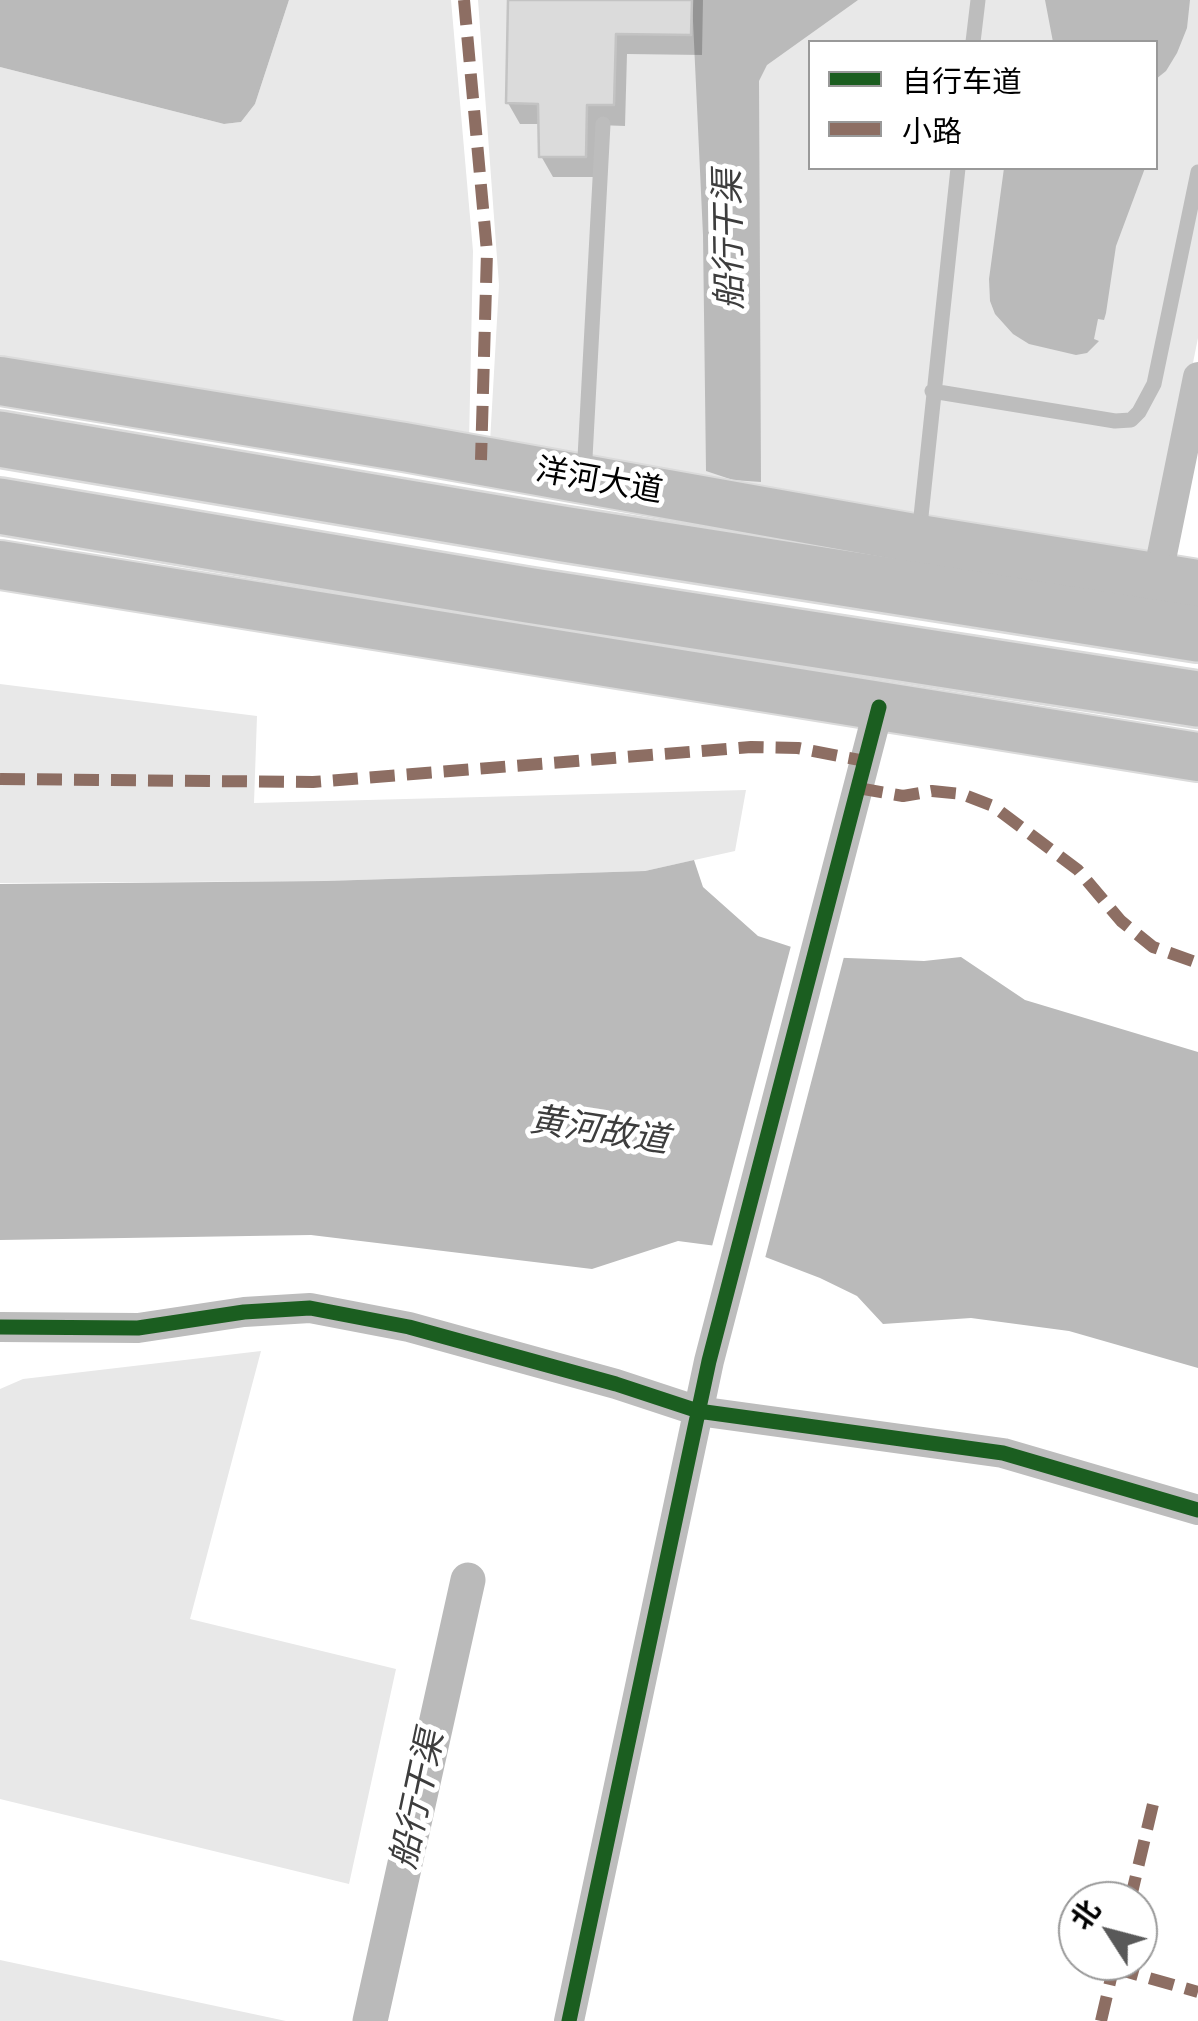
<!DOCTYPE html>
<html>
<head>
<meta charset="utf-8">
<style>
  body { margin:0 }
  #map { position:relative; width:1198px; height:2021px; overflow:hidden; background:#fff; font-family:"Archivo Narrow","Noto Sans SC",sans-serif }
  canvas { display:block }
  .legend { position:absolute; left:808px; top:40px; width:350px; height:130px; box-sizing:border-box; background:#fff; border:2px solid #999; margin:0; padding:12px 18px; list-style:none; font-size:30px; color:#000 }
  .legend li { display:flex; align-items:center; gap:20px; height:50px }
  .legend b { width:50px; border:2px solid #999 }
  .north { position:absolute; left:1058px; top:1881px; width:100px; height:100px; box-sizing:border-box; background:#fff; border:2px solid #999; border-radius:50%; rotate:306deg; font-size:28px; font-weight:700; line-height:40px; text-align:center; color:#000 }
  .north::after { content:''; display:block; margin:auto; width:35px; height:45px; background:#595959; clip-path:polygon(50% 0,100% 100%,50% 72%,0 100%) }
</style>
</head>
<body>
<div id="map">
<canvas width="1198" height="2021"></canvas>
<ul class="legend">
<li><b style="height:12px;background:#1b5e20"></b>自行车道</li>
<li><b style="height:12px;background:#8d6e63"></b>小路</li>
</ul>
<div class="north">北</div>
</div>
<script>
const c = document.querySelector('canvas').getContext('2d');
c.lineJoin = 'round';
function paint(path, color) {
  c.fillStyle = color;
  c.fill(path, 'evenodd');
}
function shape(rows) {
  const path = new Path2D();
  for (const r of rows) {
    path.moveTo(r[0], r[1]);
    for (let i = 2; i < r.length; i += 2) path.lineTo(r[i], r[i + 1]);
  }
  return path;
}
function stroke(path, color, width, dash) {
  c.strokeStyle = color;
  c.lineWidth = width;
  c.lineCap = dash ? 'butt' : 'round';
  c.setLineDash(dash || []);
  c.stroke(path);
}
function drawText(font, color, halo, rows, align = 'center') {
  c.font = font + ' "Archivo Narrow","Noto Sans SC",sans-serif';
  c.lineWidth = 10;
  c.setLineDash([]);
  c.textBaseline = 'middle';
  c.strokeStyle = halo;
  c.fillStyle = color;
  for (const [text, x, y, turn = 0] of rows) {
    c.save();
    c.translate(x, y);
    c.rotate((+turn || 0) * Math.PI / 180);
    c.textAlign = isNaN(turn) ? turn : align;
    if (halo) c.strokeText(text, 0, 0);
    c.fillText(text, 0, 0);
    c.restore();
  }
}
const green = shape([
  [289,0,451,0,473,251,469,443,0,359,0,67,224,124,241,122,255,104],
  [478,0,1198,0,1198,338,1154,556,490,442,499,285],
  [810,42,1156,42,1156,168,810,168],
  [0,684,257,716,254,803,746,790,735,851,645,871,325,881,0,883],
  [261,1351,190,1619,396,1669,349,1884,0,1799,0,1389,23,1379],
  [0,1960,286,2021,0,2021]
]);
const water = shape([
  [0,0,289,0,255,104,241,122,224,124,0,67],
  [692,0,858,0,767,65,759,81,761,482,733,480,706,471,703,235],
  [1045,0,1190,0,1187,28,1177,53,1166,71,1156,79,1156,42,1053,42],
  [1004,168,1145,168,1116,246,1106,313,1104,320,1098,319,1094,339,1099,341,1087,353,1076,355,1029,344,1013,334,995,314,990,301,989,279],
  [694,860,703,887,758,936,822,957,924,961,961,957,1025,1000,1198,1052,1198,1368,1069,1331,971,1318,883,1324,857,1296,820,1278,747,1250,678,1241,592,1269,311,1235,0,1240,0,884,325,881,645,871]
]);
const pier = shape([
  [792,942,823,952,845,953,764,1262,745,1255,711,1250]
]);
const shadow = shape([
  [510,0,703,0,702,55,627,54,625,126,598,125,597,177,553,177,541,156,541,124,520,124,508,103]
]);
const canal = shape([
  [370,2021,468,1580]
]);
const building = shape([
  [508,0,692,0,691,35,616,34,614,105,587,105,586,157,539,157,538,104,506,103,508,0]
]);
const lane = shape([
  [973,42,978,0],
  [932,391,1115,421,1131,420,1139,412,1154,384,1198,172],
  [584,476,603,124],
  [919,535,958,168]
]);
const street = shape([
  [1157,579,1198,377],
  [0,1327,138,1328,244,1312,310,1308,409,1327,616,1384,698,1411,1003,1453,1198,1510],
  [569,2021,709,1361,879,707]
]);
const primary = shape([
  [0,381,404,447,919,539,1198,584],
  [0,565,1198,757]
]);
const highway = shape([
  [0,439,563,534,1198,634],
  [0,506,527,595,1198,699]
]);
const quiet = shape([
  [464,0,487,252,481,460],
  [0,779,313,782,751,747,798,748,865,761],
  [858,788,903,796,932,791,962,794,993,806,1078,870,1121,921,1153,947,1198,963],
  [1130,1901,1154,1800],
  [1114,1968,1198,1992],
  [1101,2021,1115,1961]
]);
const cycleway = shape([
  [0,1327,138,1328,244,1312,310,1308,409,1327,616,1384,698,1411,1003,1453,1198,1510],
  [569,2021,709,1361,879,707]
]);
const streetNames = [
  ["洋河大道",599,482,10]
];
const waterNames = [
  ["船行干渠",731,240,-91],
  ["黄河故道",599,1132,9],
  ["船行干渠",419,1800,-78]
];
paint(green, '#e8e8e8');
paint(water, '#bababa');
paint(pier, '#fff');
paint(shadow, '#0003');
stroke(canal, '#bababa', 35);
paint(building, '#dbdbdb');
stroke(building, '#c3c3c3', 2.5);
stroke(primary, '#dbdbdb', 52);
stroke(highway, '#dbdbdb', 60);
stroke(lane, '#bdbdbd', 15);
stroke(street, '#bdbdbd', 30);
stroke(primary, '#bdbdbd', 48);
stroke(highway, '#bdbdbd', 55);
stroke(quiet, '#8d6e63', 12, [25, 12]);
stroke(cycleway, '#1b5e20', 15);
drawText('32px', '#000', '#fff', streetNames);
drawText('italic 35px', '#3d3d3d', '#fff', waterNames);
</script>
</body>
</html>
